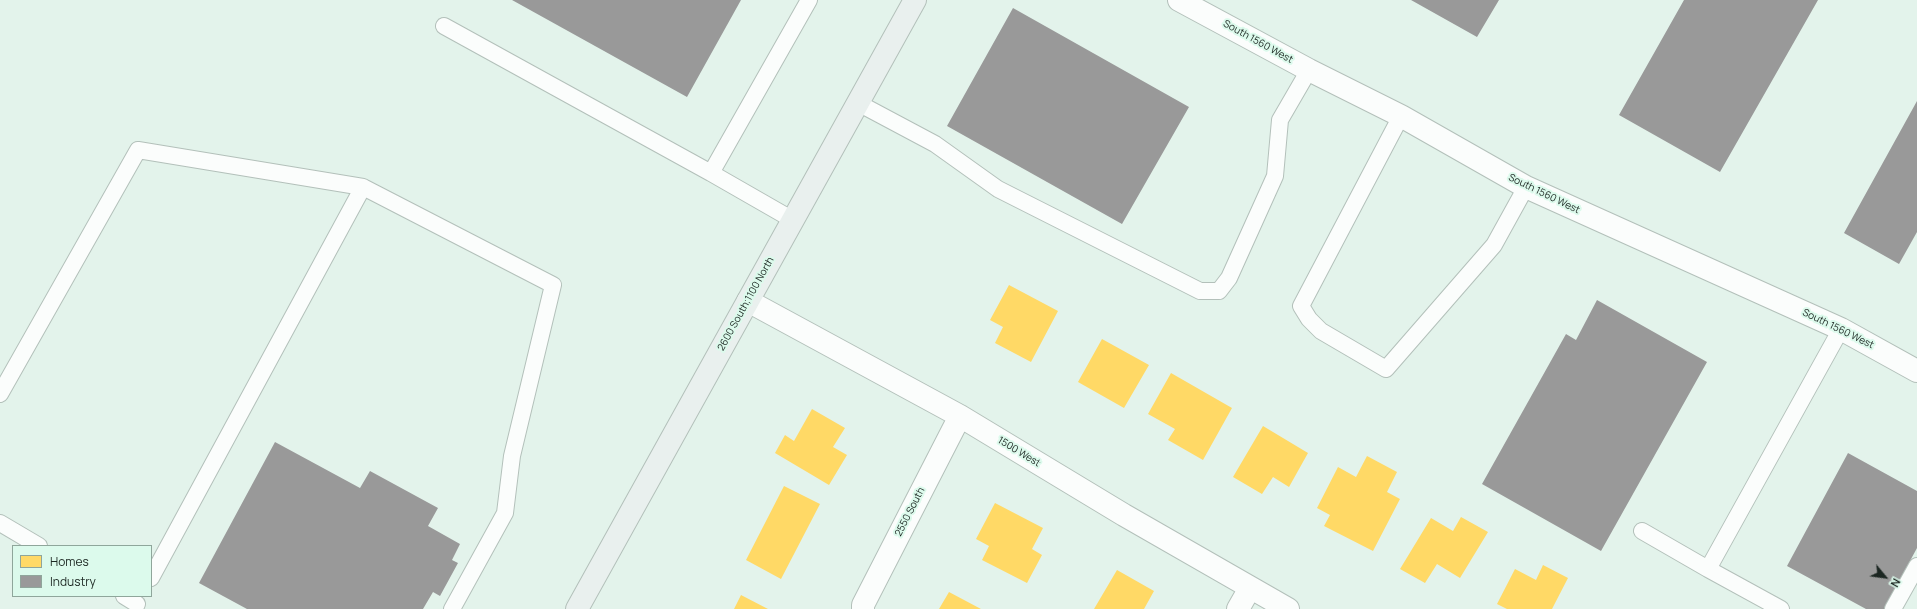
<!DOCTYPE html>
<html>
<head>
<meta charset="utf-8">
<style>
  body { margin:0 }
  #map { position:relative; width:1917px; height:609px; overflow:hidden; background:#e3f3eb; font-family:Manrope,sans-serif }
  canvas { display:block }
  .legend { position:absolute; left:12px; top:545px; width:140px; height:52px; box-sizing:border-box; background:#dcfaec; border:1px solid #8fa69b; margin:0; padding:5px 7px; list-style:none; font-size:12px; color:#1c2722 }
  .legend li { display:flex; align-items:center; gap:8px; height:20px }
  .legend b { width:20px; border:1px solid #8fa69b }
  .north { position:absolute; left:1865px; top:557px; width:40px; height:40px; -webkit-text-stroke:3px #dcfaec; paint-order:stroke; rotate:119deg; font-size:11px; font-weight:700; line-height:16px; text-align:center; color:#1c2722 }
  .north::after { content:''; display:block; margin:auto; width:14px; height:18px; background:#1c2722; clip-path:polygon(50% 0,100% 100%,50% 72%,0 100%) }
</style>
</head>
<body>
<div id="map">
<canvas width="1917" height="609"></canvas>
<ul class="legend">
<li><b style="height:11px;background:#ffd966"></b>Homes</li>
<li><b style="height:11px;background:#999"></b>Industry</li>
</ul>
<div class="north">N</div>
</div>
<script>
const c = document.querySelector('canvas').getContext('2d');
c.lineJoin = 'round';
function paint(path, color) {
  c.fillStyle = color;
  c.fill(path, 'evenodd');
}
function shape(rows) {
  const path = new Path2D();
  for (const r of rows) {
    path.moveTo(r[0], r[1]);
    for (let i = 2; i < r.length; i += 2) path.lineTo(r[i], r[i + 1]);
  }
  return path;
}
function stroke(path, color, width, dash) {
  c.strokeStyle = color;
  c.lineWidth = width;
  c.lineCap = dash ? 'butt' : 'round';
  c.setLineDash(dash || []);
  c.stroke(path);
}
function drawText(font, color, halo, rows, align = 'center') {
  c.font = font + ' Manrope,sans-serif';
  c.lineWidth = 4;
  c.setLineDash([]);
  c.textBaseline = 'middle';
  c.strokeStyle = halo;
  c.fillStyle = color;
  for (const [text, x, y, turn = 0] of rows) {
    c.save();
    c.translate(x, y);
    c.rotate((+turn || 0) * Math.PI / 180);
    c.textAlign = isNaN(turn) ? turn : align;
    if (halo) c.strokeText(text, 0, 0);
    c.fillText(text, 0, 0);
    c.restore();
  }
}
const homes = shape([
  [1009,285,1058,311,1031,362,995,343,1003,327,990,320],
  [1102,339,1149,365,1124,408,1078,382],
  [1171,373,1232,408,1203,460,1168,440,1175,429,1148,414],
  [812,409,845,428,833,447,847,455,829,485,775,453,785,435,794,441],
  [1263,426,1308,453,1289,487,1273,477,1262,494,1233,477],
  [1367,456,1397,472,1387,492,1400,499,1373,551,1324,526,1330,515,1317,508,1338,467,1356,477],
  [784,486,820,504,781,579,746,560],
  [995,503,1043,528,1032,549,1042,555,1027,583,982,560,989,546,976,539],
  [1461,517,1488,532,1460,578,1437,564,1425,583,1400,569,1431,518,1453,531],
  [1543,565,1568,578,1552,609,1507,609,1497,604,1515,569,1536,580],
  [1117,570,1154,591,1144,609,1094,609],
  [949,592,981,609,939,609],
  [741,595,768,609,734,609]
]);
const industry = shape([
  [512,0,741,0,687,97],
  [1411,0,1499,0,1477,37],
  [1684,0,1818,0,1720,172,1619,115],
  [1013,8,1189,107,1122,224,947,126],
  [1917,101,1917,232,1899,264,1844,233],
  [1597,300,1707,362,1601,551,1482,484,1566,334,1576,340],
  [275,442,360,488,370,471,438,508,428,526,460,544,452,560,458,563,440,596,433,592,423,609,247,609,199,583],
  [1848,453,1917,491,1917,548,1884,609,1866,609,1787,566]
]);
const lane = shape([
  [444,26,711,173],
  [858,103,935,144,998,189,1200,291,1219,291,1229,278,1275,176,1280,120,1309,70],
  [1401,116,1301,306,1309,319,1321,331,1386,369,1494,245,1526,187],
  [363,187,553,285,512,456,505,513,452,609],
  [793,220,711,173,809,0],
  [0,394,138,150,363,187,151,578],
  [0,523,39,546],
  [1642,531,1708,569],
  [124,596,137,604],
  [1781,609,1708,569,1841,329],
  [1893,609,1917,566]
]);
const street = shape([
  [1179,0,1309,70,1401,116,1526,187,1841,329,1917,371],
  [748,301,960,416,1124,515,1288,609],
  [863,609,863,605,960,416],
  [1238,609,1250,588]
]);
const secondary = shape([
  [577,609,915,0]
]);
const streetNames = [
  ["South 1560 West",1258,42,29],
  ["South 1560 West",1544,194,26],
  ["2600 South;1100 North",746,304,-61],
  ["South 1560 West",1838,329,26],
  ["1500 West",1019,452,31],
  ["2550 South",910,512,-63]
];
paint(homes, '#ffd966');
paint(industry, '#999');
stroke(lane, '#b3c0ba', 18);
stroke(street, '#b3c0ba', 24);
stroke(secondary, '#b3c0ba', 24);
stroke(lane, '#fbfdfc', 16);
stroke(street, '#fbfdfc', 22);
stroke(secondary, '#e9f0ee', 22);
drawText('10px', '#1c2722', '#dcfaec', streetNames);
</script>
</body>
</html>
